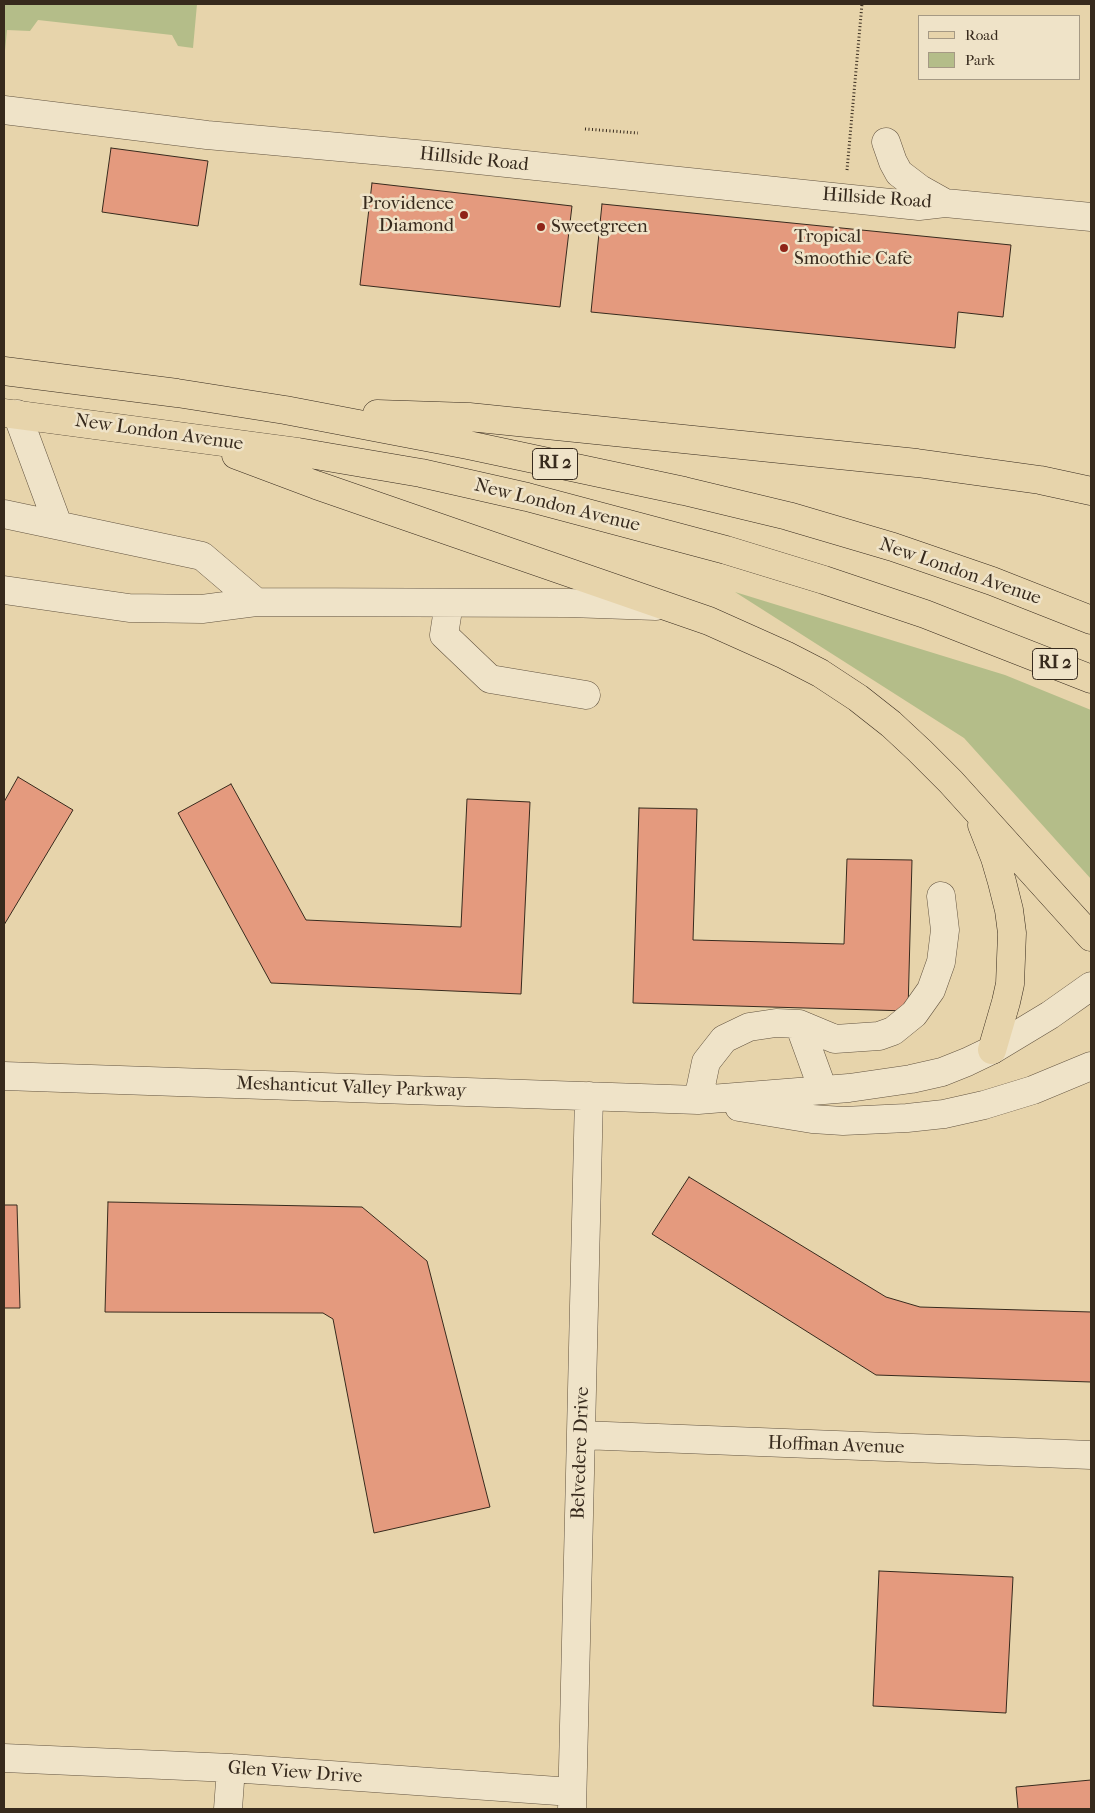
<!DOCTYPE html>
<html>
<head>
<meta charset="utf-8">
<style>
  body { margin:0 }
  #map { position:relative; width:1095px; height:1813px; overflow:hidden; background:#e7d4ab; font-family:"IM FELL French Canon",serif }
  canvas { display:block }
  .frame { position:absolute; inset:0; border:5px solid #372a1d; pointer-events:none }
  .legend { position:absolute; left:918px; top:15px; width:162px; height:65px; box-sizing:border-box; background:#efe3c8; border:1px solid #a59984; margin:0; padding:6px 9px; list-style:none; font-size:15px; color:#372a1d }
  .legend li { display:flex; align-items:center; gap:10px; height:25px }
  .legend b { width:25px; border:1px solid #a59984 }
</style>
</head>
<body>
<div id="map">
<canvas width="1095" height="1813"></canvas>
<div class="frame"></div>
<ul class="legend">
<li><b style="height:6px;background:#e7d4ab"></b>Road</li>
<li><b style="height:14px;background:#b4bd89"></b>Park</li>
</ul>
</div>
<script>
const c = document.querySelector('canvas').getContext('2d');
c.lineJoin = 'round';
function paint(path, color) {
  c.fillStyle = color;
  c.fill(path, 'evenodd');
}
function shape(rows) {
  const path = new Path2D();
  for (const r of rows) {
    path.moveTo(r[0], r[1]);
    for (let i = 2; i < r.length; i += 2) path.lineTo(r[i], r[i + 1]);
  }
  return path;
}
function stroke(path, color, width, dash) {
  c.strokeStyle = color;
  c.lineWidth = width;
  c.lineCap = dash ? 'butt' : 'round';
  c.setLineDash(dash || []);
  c.stroke(path);
}
function drawText(font, color, halo, rows, align = 'center') {
  c.font = font + ' "IM FELL French Canon",serif';
  c.lineWidth = 5;
  c.setLineDash([]);
  c.textBaseline = 'middle';
  c.strokeStyle = halo;
  c.fillStyle = color;
  for (const [text, x, y, turn = 0] of rows) {
    c.save();
    c.translate(x, y);
    c.rotate((+turn || 0) * Math.PI / 180);
    c.textAlign = isNaN(turn) ? turn : align;
    if (halo) c.strokeText(text, 0, 0);
    c.fillText(text, 0, 0);
    c.restore();
  }
}
const green = shape([
  [4,4,197,4,193,48,178,46,172,35,38,20,30,31,7,30,4,61],
  [735,592,1005,675,1091,710,1091,879,964,738]
]);
const building = shape([
  [111,148,208,161,198,226,102,212,111,148],
  [372,183,572,206,560,307,360,285,372,183],
  [602,204,1011,245,1003,317,958,312,955,348,591,312,602,204],
  [18,777,73,810,4,925,4,802,18,777],
  [231,784,306,920,461,927,467,799,530,802,521,994,271,983,178,813,231,784],
  [639,808,697,809,693,940,844,944,847,859,912,860,908,1011,633,1003,639,808],
  [689,1177,886,1297,920,1307,1091,1312,1091,1382,876,1375,652,1234,689,1177],
  [108,1202,362,1207,427,1261,490,1507,374,1533,333,1319,323,1313,105,1312,108,1202],
  [4,1205,17,1205,20,1308,4,1308,4,1205],
  [879,1571,1013,1577,1006,1713,873,1706,879,1571],
  [1091,1780,1091,1809,1018,1809,1016,1787,1091,1780]
]);
const path = shape([
  [585,129,638,133],
  [847,170,862,4]
]);
const minor = shape([
  [4,110,207,135,449,157,919,206,945,203,1091,217],
  [886,142,893,162,899,173,920,189,945,203],
  [17,414,58,525],
  [4,514,202,556,256,602],
  [4,590,129,608,202,609,256,602,569,603,656,606],
  [449,603,444,635,490,679,586,695],
  [799,1024,823,1090],
  [4,1076,698,1100,849,1088,911,1079,942,1072,967,1062,992,1050,1050,1015,1091,986],
  [698,1100,706,1062,724,1039,749,1027,776,1023,799,1024,835,1039,879,1036,893,1031,914,1014,931,990,941,962,945,930,941,896],
  [739,1107,812,1119,843,1121,907,1118,944,1114,984,1105,1033,1090,1091,1066],
  [581,1435,1091,1455],
  [4,1758,231,1768,572,1792],
  [228,1809,231,1768],
  [572,1809,589,1096]
]);
const major = shape([
  [4,371,177,393,285,410,468,445,684,491,788,516,893,547,992,581,1091,620],
  [4,413,298,452,421,473,527,497,726,550,824,580,925,614,1091,679],
  [377,414,469,417,917,463,1040,480,1091,491],
  [236,455,316,485,709,621,785,655,820,673,858,698,891,724,920,751,951,782,1091,937],
  [982,825,995,858,1002,882,1009,910,1012,933,1010,984,1006,1002,992,1050]
]);
const markers = [
  [464,215,5,"#8f2418"],
  [541,227,5,"#8f2418"],
  [784,248,5,"#8f2418"]
];
const shields = [
  [555,464,45],
  [1055,664,45]
];
const shieldNames = [
  ["RI 2",555,464],
  ["RI 2",1055,664]
];
const streetNames = [
  ["Hillside Road",474,160,6],
  ["Hillside Road",877,199,4],
  ["New London Avenue",159,433,8],
  ["New London Avenue",557,506,14],
  ["New London Avenue",960,572,19],
  ["Meshanticut Valley Parkway",351,1088,2],
  ["Hoffman Avenue",836,1446,2],
  ["Belvedere Drive",581,1453,-88],
  ["Glen View Drive",295,1773,4]
];
const poiNames = [
  ["Providence",454,204,"right"],
  ["Diamond",454,226,"right"],
  ["Sweetgreen",551,227],
  ["Tropical",794,237],
  ["Smoothie Cafe",794,259]
];
paint(green, '#b4bd89');
paint(building, '#e49a7e');
stroke(building, '#372a1d', 1);
stroke(minor, '#635440', 29);
stroke(major, '#372a1d', 29);
stroke(path, '#372a1d', 3, [1, 2.5]);
stroke(minor, '#efe3c8', 28);
stroke(major, '#e7d4ab', 28);
for (const [x, y, r, color] of markers) {
  const dot = new Path2D();
  dot.arc(x, y, r, 0, 2 * Math.PI);
  c.fillStyle = color;
  c.fill(dot);
  stroke(dot, '#efe3c8', 2);
}
for (const [x, y, w] of shields) {
  const box = new Path2D();
  box.roundRect(x - w / 2, y - 15.5, w, 31, 4);
  c.fillStyle = '#efe3c8';
  c.fill(box);
  stroke(box, '#372a1d', 1);
}
drawText('bold 18px', '#372a1d', null, shieldNames);
drawText('19px', '#372a1d', '#efe3c8', streetNames);
drawText('19px', '#372a1d', '#efe3c8', poiNames, 'left');
</script>
</body>
</html>
